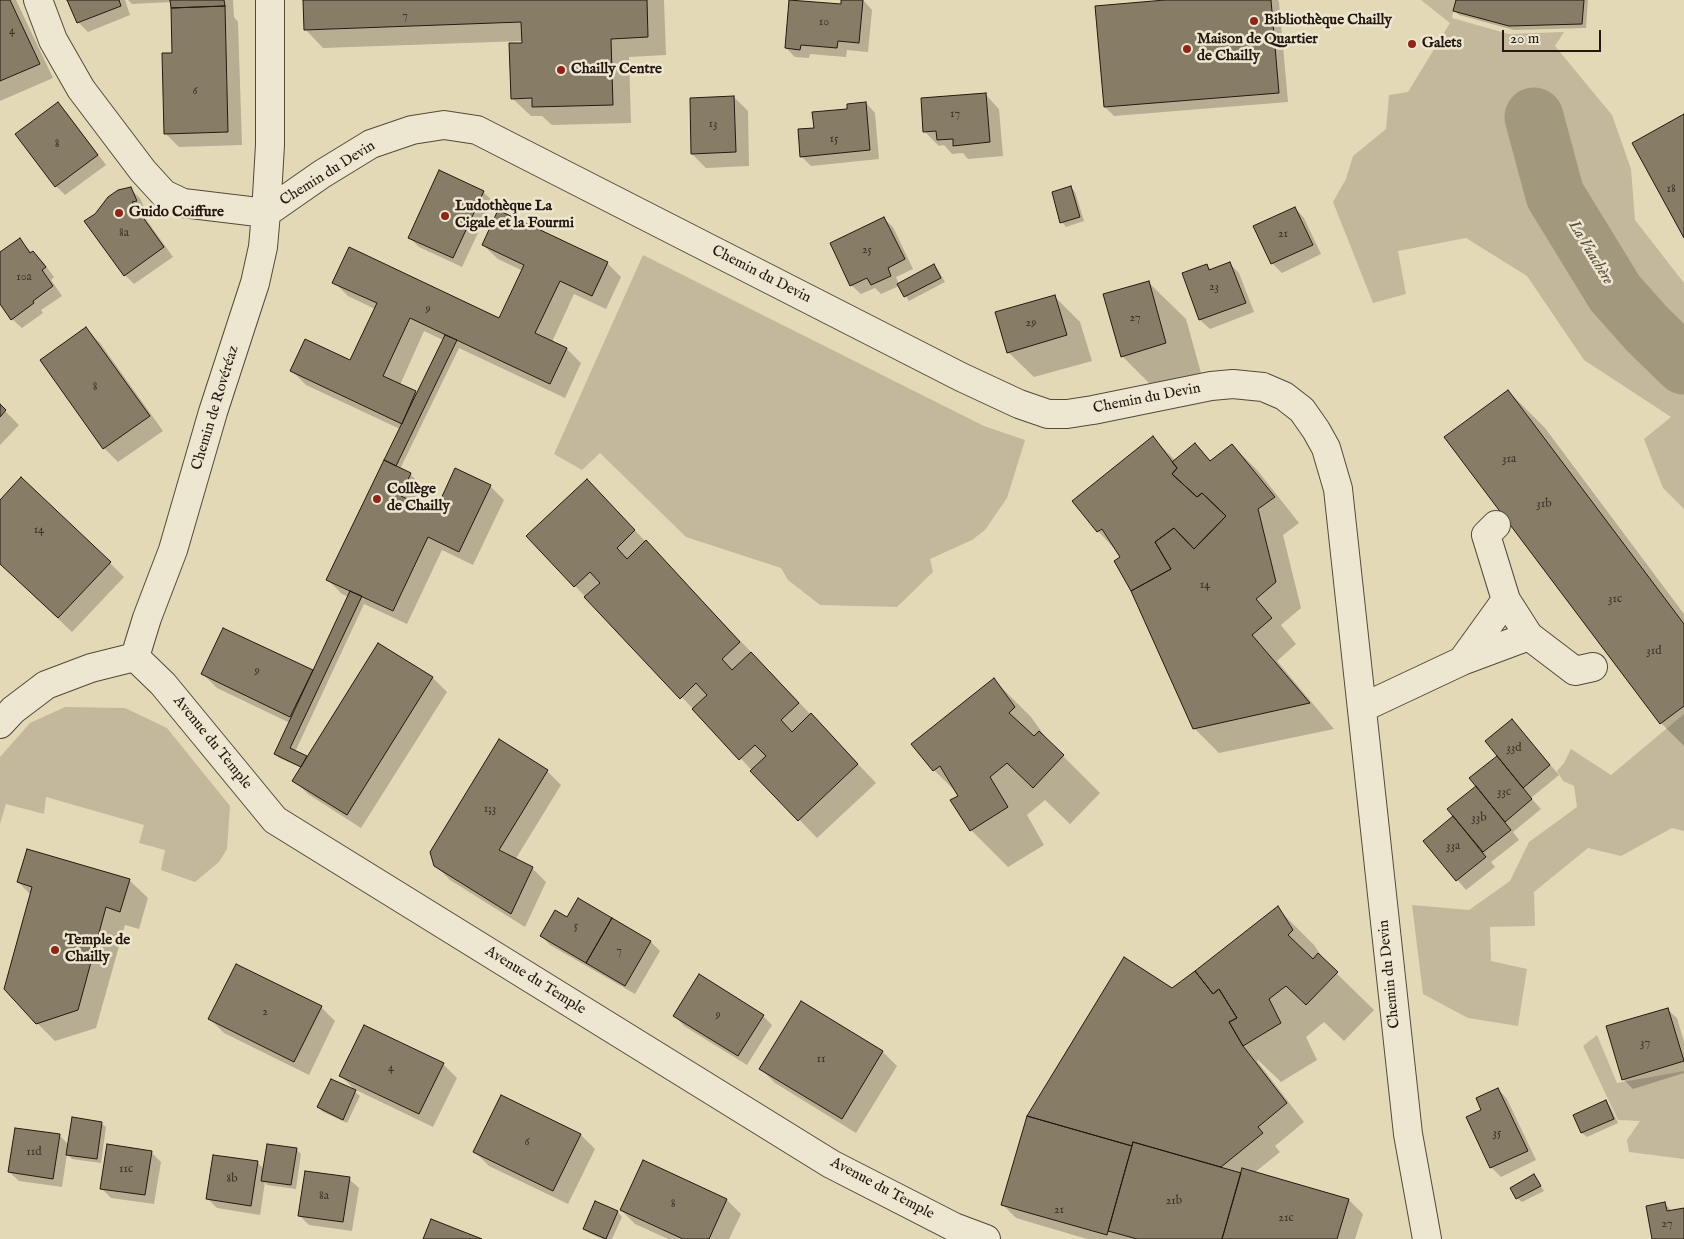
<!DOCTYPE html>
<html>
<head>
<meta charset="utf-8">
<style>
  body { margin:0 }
  #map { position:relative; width:1684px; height:1239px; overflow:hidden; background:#e4d9b7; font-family:"IM FELL English",serif }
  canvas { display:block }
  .scale { position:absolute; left:1502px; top:30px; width:99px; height:22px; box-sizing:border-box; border:2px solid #231910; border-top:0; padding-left:6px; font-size:15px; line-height:18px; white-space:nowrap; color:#231910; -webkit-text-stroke:4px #ede6d0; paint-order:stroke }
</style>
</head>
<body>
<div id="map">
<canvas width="1684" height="1239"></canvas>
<div class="scale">20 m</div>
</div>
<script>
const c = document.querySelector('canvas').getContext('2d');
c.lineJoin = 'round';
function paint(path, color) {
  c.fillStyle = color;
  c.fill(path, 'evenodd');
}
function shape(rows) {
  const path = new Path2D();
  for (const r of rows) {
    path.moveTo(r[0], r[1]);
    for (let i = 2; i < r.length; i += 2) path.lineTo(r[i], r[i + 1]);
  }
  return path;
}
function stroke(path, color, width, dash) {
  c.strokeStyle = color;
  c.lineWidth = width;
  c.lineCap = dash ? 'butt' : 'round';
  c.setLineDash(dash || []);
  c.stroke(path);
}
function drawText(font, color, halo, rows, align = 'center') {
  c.font = font + ' "IM FELL English",serif';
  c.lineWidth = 5;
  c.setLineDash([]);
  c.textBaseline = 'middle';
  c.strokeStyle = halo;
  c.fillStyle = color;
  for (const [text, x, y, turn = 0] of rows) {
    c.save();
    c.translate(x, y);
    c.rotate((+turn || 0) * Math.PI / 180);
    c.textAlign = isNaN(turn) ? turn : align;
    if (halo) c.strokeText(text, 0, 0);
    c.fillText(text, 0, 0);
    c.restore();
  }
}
const green = shape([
  [1421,0,1456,0,1452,18,1509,34,1564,32,1555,46,1612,115,1631,169,1635,220,1684,283,1684,509,1663,488,1644,439,1671,417,1584,360,1527,276,1466,238,1398,251,1406,294,1373,303,1333,202,1346,179,1353,156,1386,129,1389,95,1408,92,1450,23],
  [643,255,984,426,1025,440,1007,498,985,530,972,540,930,559,933,572,897,607,820,605,788,580,781,568,686,537,600,453,582,470,554,454],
  [65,707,125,708,167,728,230,806,227,849,219,862,195,882,161,870,165,850,139,843,144,825,46,797,44,814,6,804,0,824,0,757,30,723],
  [1684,714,1684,831,1672,828,1621,856,1588,848,1534,892,1535,926,1490,927,1491,961,1527,969,1518,1026,1468,1018,1423,994,1412,905,1469,910,1510,881,1529,842,1577,807,1574,786,1563,781,1557,771,1564,763,1571,749,1611,775],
  [1597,1035,1617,1083,1684,1071,1684,1159,1629,1152,1627,1140,1640,1121,1618,1120,1583,1046]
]);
const shadow = shape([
  [0,0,16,0,53,78,0,101],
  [69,0,125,0,130,15,88,32,78,22],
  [128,0,233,0,234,17,238,22,242,145,179,147,165,133,173,54,172,2,132,4],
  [304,0,664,0,666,55,629,57,631,123,552,125,542,116,531,116,512,98,523,41,323,48,305,29],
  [842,0,863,0,872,10,868,52,847,50,846,57,810,54,809,58,795,57,786,48,842,6],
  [1179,0,1278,0,1279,2,1288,102,1114,116,1105,107,1096,7],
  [1458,0,1588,0,1586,28,1514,30,1459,15,1455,11],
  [985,94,999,109,1003,156,968,159,963,153,952,154,944,145,939,146,925,132],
  [734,97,748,111,749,166,706,168,692,154],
  [58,103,67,113,106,165,65,195,56,186],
  [866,103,875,113,879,159,811,166,801,156,815,129,848,110],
  [1071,187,1075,192,1084,221,1066,227,1062,222],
  [130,189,140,198,145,210,140,211,173,257,134,284,125,275],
  [483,192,493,201,462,267,419,247,409,237],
  [1295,208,1304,218,1321,254,1282,273,1272,263,1255,226],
  [883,218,893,227,913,269,896,277,899,284,934,266,938,270,945,282,909,301,899,286,881,294,875,288,861,294,851,285],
  [20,240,32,253,33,252,43,262,54,277,51,280,62,296,41,310,43,313,22,328,12,319,0,302,0,254],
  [483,245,607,263,621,277,606,309,574,294,552,342,567,349,581,363,565,398,459,348,400,469,410,474,424,488,417,505,435,514,490,486,504,500,473,565,442,550,407,624,364,604,295,752,307,758,379,644,433,678,447,692,361,828,308,794,294,780,302,768,279,758,275,753,290,723,217,688,203,674,224,630,314,672,349,597,342,594,328,580,400,429,306,385,292,371,350,362,375,309,348,296,334,282,500,320,523,271,498,259],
  [424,331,443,340,417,394,400,385],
  [1230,264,1239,273,1254,312,1210,329,1200,320,1184,274,1206,265,1212,270],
  [1148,282,1186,319,1203,380,1159,393,1122,356],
  [1055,297,1080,322,1092,361,1034,377,1008,352],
  [86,329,100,343,163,431,118,462,104,448,41,361],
  [1508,391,1545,428,1684,614,1684,746,1661,723],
  [0,406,19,425,0,445],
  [1153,438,1175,460,1195,444,1212,462,1232,445,1258,471,1299,523,1283,535,1301,608,1281,625,1296,644,1277,661,1334,729,1219,753,1194,728,1122,557,1098,531],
  [605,499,876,783,817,838,575,586],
  [0,502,110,563,124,577,72,632,0,564],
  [994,680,1031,717,1049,742,1100,793,1070,824,1045,800,1027,815,1044,845,1008,867,971,830,958,794,934,770,913,744],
  [1512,720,1559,775,1531,798,1541,809,1513,832,1519,840,1491,862,1495,867,1466,890,1424,841,1455,816,1477,787,1471,779,1499,756],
  [547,771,561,785,515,860,532,868,546,882,525,927,450,880,435,865],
  [129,880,148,898,139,929,125,925,96,1028,55,1041,37,1023,31,895,18,882],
  [579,900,651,942,660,951,635,994,550,945,541,935,568,918],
  [1277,908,1314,945,1327,964,1374,1010,1344,1041,1324,1022,1306,1037,1317,1060,1281,1082,1258,1060,1257,1061,1304,1122,1275,1146,1280,1152,1254,1173,1349,1200,1363,1214,1355,1239,1087,1239,1016,1218,1002,1204,1172,989],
  [801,1003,883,1052,897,1066,856,1133,775,1083,761,1069],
  [321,1007,335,1021,309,1075,224,1033,210,1019],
  [1667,1009,1677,1018,1684,1042,1684,1073,1633,1089,1623,1079],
  [675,1016,763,1016,772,1025,747,1065,684,1026],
  [443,1064,457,1078,433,1127,354,1089,340,1075],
  [331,1080,355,1092,360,1096,347,1123,323,1112,318,1107],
  [1498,1089,1507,1099,1536,1160,1501,1177,1491,1167,1468,1118,1483,1111],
  [1606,1102,1610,1106,1618,1123,1587,1137,1582,1133,1574,1116],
  [101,1123,106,1127,101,1163,72,1159,67,1154,62,1187,19,1181,9,1172,60,1136,69,1145],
  [581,1135,595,1149,568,1204,489,1166,475,1152],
  [296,1149,301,1154,296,1189,267,1185,265,1182,260,1215,217,1208,208,1199,257,1162,264,1169],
  [151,1152,161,1162,154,1204,111,1198,101,1188],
  [1534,1176,1544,1191,1522,1202,1517,1198],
  [349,1179,359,1188,352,1231,309,1225,299,1215],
  [727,1200,741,1214,729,1239,668,1239,635,1224,621,1210],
  [596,1202,618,1212,622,1217,612,1239,602,1239,589,1233,584,1229],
  [1665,1204,1672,1211,1684,1209,1684,1239,1653,1239]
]);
const river = shape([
  [1534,117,1555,195,1615,293,1647,329,1684,365]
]);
const building = shape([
  [0,0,10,0,40,64,0,81,0,0],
  [67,0,119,0,121,6,77,23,67,0],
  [170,0,224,0,225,6,171,8,170,0],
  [303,0,647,0,648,37,611,39,613,105,532,107,532,98,511,99,509,43,522,43,521,22,304,30,303,0],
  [789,0,841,4,841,0,863,0,859,43,838,41,837,48,801,45,800,50,785,48,789,0],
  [1165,0,1271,0,1279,93,1104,107,1095,6,1165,0],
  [1456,0,1584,0,1582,24,1509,26,1453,11,1456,0],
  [225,6,228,132,164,134,162,53,172,53,171,8,225,6],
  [986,93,990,142,953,146,953,139,937,140,936,131,923,132,921,98,986,93],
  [734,96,736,152,691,154,690,98,734,96],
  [58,102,98,155,55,187,15,134,58,102],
  [866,102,870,150,800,157,798,129,814,128,812,112,847,109,847,104,866,102],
  [1684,114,1684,238,1632,143,1684,114],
  [439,170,484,191,453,258,408,238,439,170],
  [1071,186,1080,217,1060,223,1052,192,1071,186],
  [131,187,137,201,132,202,164,247,124,276,84,221,95,214,108,197,118,190,131,187],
  [1295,207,1313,245,1271,264,1253,226,1295,207],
  [498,210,608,262,592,296,560,281,535,333,567,348,550,384,410,318,383,376,416,391,402,424,290,371,305,339,350,360,377,303,332,283,349,247,499,318,524,265,482,245,498,210],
  [884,217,905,259,888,268,891,276,871,285,867,278,850,286,830,243,884,217],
  [20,238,30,253,33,251,46,267,42,270,53,286,33,301,34,303,11,320,0,304,0,252,20,238],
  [1230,262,1246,303,1199,320,1182,273,1207,264,1209,270,1230,262],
  [934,264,941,278,904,297,897,284,934,264],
  [1149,281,1166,343,1121,357,1103,294,1149,281],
  [1055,295,1067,335,1007,353,995,312,1055,295],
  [86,327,150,416,103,449,40,360,86,327],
  [445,335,457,340,396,466,384,460,445,335],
  [1508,390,1684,624,1684,706,1660,724,1444,437,1508,390],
  [0,404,6,410,0,417,0,404],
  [1153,436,1177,468,1172,474,1197,497,1202,493,1226,516,1194,549,1174,528,1155,542,1171,569,1131,591,1114,561,1120,557,1102,529,1097,532,1072,501,1153,436],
  [1195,443,1210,461,1232,444,1275,497,1258,509,1276,582,1256,599,1272,618,1252,635,1310,703,1193,729,1131,591,1171,569,1155,542,1174,528,1194,549,1226,516,1202,493,1197,497,1172,474,1177,468,1172,462,1195,443],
  [384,460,411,473,401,496,435,512,455,468,491,485,459,552,428,537,393,611,326,580,384,460],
  [21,477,111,562,58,618,0,564,0,500,21,477],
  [587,479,635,530,617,548,627,559,646,540,740,642,722,659,732,670,751,652,799,703,781,720,792,732,811,713,858,764,798,821,750,771,766,756,755,745,739,760,692,709,707,695,696,683,680,699,584,597,600,583,590,572,574,587,526,536,587,479],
  [350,591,362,596,290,748,307,756,301,767,274,754,350,591],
  [223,628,313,670,290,717,201,674,223,628],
  [378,643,433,677,347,815,292,781,378,643],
  [994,678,1015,707,1009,713,1034,736,1039,731,1064,755,1033,788,1007,763,990,777,1008,807,970,831,950,800,958,796,940,766,933,771,911,744,994,678],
  [1512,719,1550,765,1523,788,1485,741,1512,719],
  [499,739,548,770,499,850,533,867,511,914,434,866,430,852,499,739],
  [1497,756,1532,799,1505,822,1469,778,1497,756],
  [1476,786,1511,830,1483,852,1447,809,1476,786],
  [1453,816,1486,857,1456,881,1423,841,1453,816],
  [27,849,130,879,120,912,106,907,78,1010,36,1024,4,989,32,887,17,882,27,849],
  [578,898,612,918,586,963,540,936,555,910,567,917,578,898],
  [1278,906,1293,930,1288,935,1313,959,1318,953,1338,972,1306,1005,1286,986,1269,999,1281,1023,1243,1046,1229,1022,1237,1018,1219,989,1213,994,1195,971,1278,906],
  [612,918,651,941,625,986,586,963,612,918],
  [1124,957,1172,988,1195,971,1213,994,1219,989,1237,1018,1229,1022,1243,1046,1287,1103,1258,1127,1263,1133,1221,1167,1133,1142,1132,1146,1027,1116,1124,957],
  [236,964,322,1006,294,1062,208,1019,236,964],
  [699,974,764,1015,738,1056,673,1016,699,974],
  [801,1001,883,1051,842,1119,759,1069,801,1001],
  [1668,1008,1684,1061,1622,1080,1606,1026,1668,1008],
  [364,1025,444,1063,419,1114,339,1076,364,1025],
  [331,1079,356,1090,343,1120,317,1107,331,1079],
  [1498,1088,1528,1151,1490,1168,1466,1117,1481,1110,1476,1098,1498,1088],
  [501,1095,581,1134,553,1191,473,1152,501,1095],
  [1606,1100,1614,1119,1581,1133,1573,1115,1606,1100],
  [1027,1116,1132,1146,1107,1235,1001,1205,1027,1116],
  [72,1117,102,1122,97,1159,66,1155,72,1117],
  [15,1128,60,1134,53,1179,8,1172,15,1128],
  [1133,1142,1241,1173,1222,1239,1137,1239,1108,1231,1133,1142],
  [107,1144,152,1151,145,1195,100,1189,107,1144],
  [267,1144,297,1148,291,1185,261,1181,267,1144],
  [213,1155,258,1161,251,1206,206,1199,213,1155],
  [643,1160,727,1199,709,1239,683,1239,620,1210,643,1160],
  [1242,1168,1349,1199,1337,1239,1222,1239,1242,1168],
  [305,1171,350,1177,343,1222,298,1216,305,1171],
  [1534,1174,1541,1186,1516,1199,1510,1188,1534,1174],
  [595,1201,618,1211,606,1239,583,1229,595,1201],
  [1665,1202,1667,1211,1684,1208,1684,1239,1652,1239,1646,1206,1665,1202],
  [431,1219,482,1239,423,1239,431,1219]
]);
const street = shape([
  [38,0,53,40,81,89,143,171,164,194,183,203,266,213,322,174,371,144,412,130,444,125,477,130,961,377,1019,404,1048,414,1067,414,1093,410,1211,386,1233,384,1263,387,1284,396,1302,410,1316,430,1326,448,1338,489,1408,1134,1427,1239],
  [1529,636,1575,671,1593,667],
  [135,657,163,684,275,820,831,1164,954,1227,986,1239],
  [135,657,147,618,173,550,213,412,255,283,263,247,266,213,270,145,270,0],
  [1462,661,1506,600],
  [1362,708,1462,661,1529,636,1506,600,1486,535,1496,525],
  [0,724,13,710,46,685,91,668,135,657]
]);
const markers = [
  [1254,21,5,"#8f2418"],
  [1412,44,5,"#8f2418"],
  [1187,49,5,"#8f2418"],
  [561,70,5,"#8f2418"],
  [119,213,5,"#8f2418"],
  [445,216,5,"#8f2418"],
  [377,499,5,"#8f2418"],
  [55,950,5,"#8f2418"]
];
const numberNames = [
  ["7",405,17],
  ["10",824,23],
  ["4",12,32],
  ["6",195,92],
  ["17",955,115],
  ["13",713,125],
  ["15",834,140],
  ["8",57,145],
  ["18",1671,190],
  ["8a",124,234],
  ["21",1283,235],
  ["25",867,251],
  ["10a",24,278],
  ["23",1214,288],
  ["9",428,310],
  ["27",1135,319],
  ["29",1031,324],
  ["8",95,388],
  ["31a",1509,460],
  ["31b",1544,505],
  ["14",39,531],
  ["14",1205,586],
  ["31c",1615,600],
  ["31d",1654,652],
  ["9",257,672],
  ["33d",1514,749],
  ["33c",1504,793],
  ["1;3",490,810],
  ["33b",1479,819],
  ["33a",1453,847],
  ["5",576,927],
  ["7",619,952],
  ["2",265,1013],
  ["9",718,1016],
  ["37",1645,1044],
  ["11",821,1060],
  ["4",391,1069],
  ["35",1497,1134],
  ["6",527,1143],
  ["11d",34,1153],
  ["11c",126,1170],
  ["8b",232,1180],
  ["8a",324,1197],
  ["21b",1174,1202],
  ["8",673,1205],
  ["21",1059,1211],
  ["21c",1286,1219],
  ["27",1667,1225]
];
const poiNames = [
  ["Bibliothèque Chailly",1264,21],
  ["Maison de Quartier",1197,40],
  ["de Chailly",1197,57],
  ["Galets",1422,44],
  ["Chailly Centre",571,70],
  ["Ludothèque La",455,207],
  ["Cigale et la Fourmi",455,224],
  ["Guido Coiffure",129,213],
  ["Collège",387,490],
  ["de Chailly",387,507],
  ["Temple de",65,941],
  ["Chailly",65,958]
];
const streetNames = [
  ["Chemin du Devin",328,174,-32],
  ["Chemin du Devin",761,275,27],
  ["Chemin du Devin",1147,399,-11],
  ["Chemin de Rovéréaz",216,408,-73],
  ["Avenue du Temple",212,743,51],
  ["Chemin du Devin",1390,974,-96],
  ["Avenue du Temple",535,981,32],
  ["Avenue du Temple",882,1189,28]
];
const waterNames = [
  ["La Vuachère",1590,253,59]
];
paint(green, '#c3b89b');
paint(shadow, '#0003');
stroke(river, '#a2987e', 59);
paint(building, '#877d67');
stroke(building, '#231910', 1);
stroke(street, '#53493a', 30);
stroke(street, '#ede6d0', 28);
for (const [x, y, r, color] of markers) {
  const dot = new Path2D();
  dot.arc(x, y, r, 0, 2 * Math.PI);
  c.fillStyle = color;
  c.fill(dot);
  stroke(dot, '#ede6d0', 2);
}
drawText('12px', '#3c3226', null, numberNames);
drawText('bold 15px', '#231910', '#ede6d0', poiNames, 'left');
drawText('15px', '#231910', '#ede6d0', streetNames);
drawText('italic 16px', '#564c3c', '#ede6d0', waterNames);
</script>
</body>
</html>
